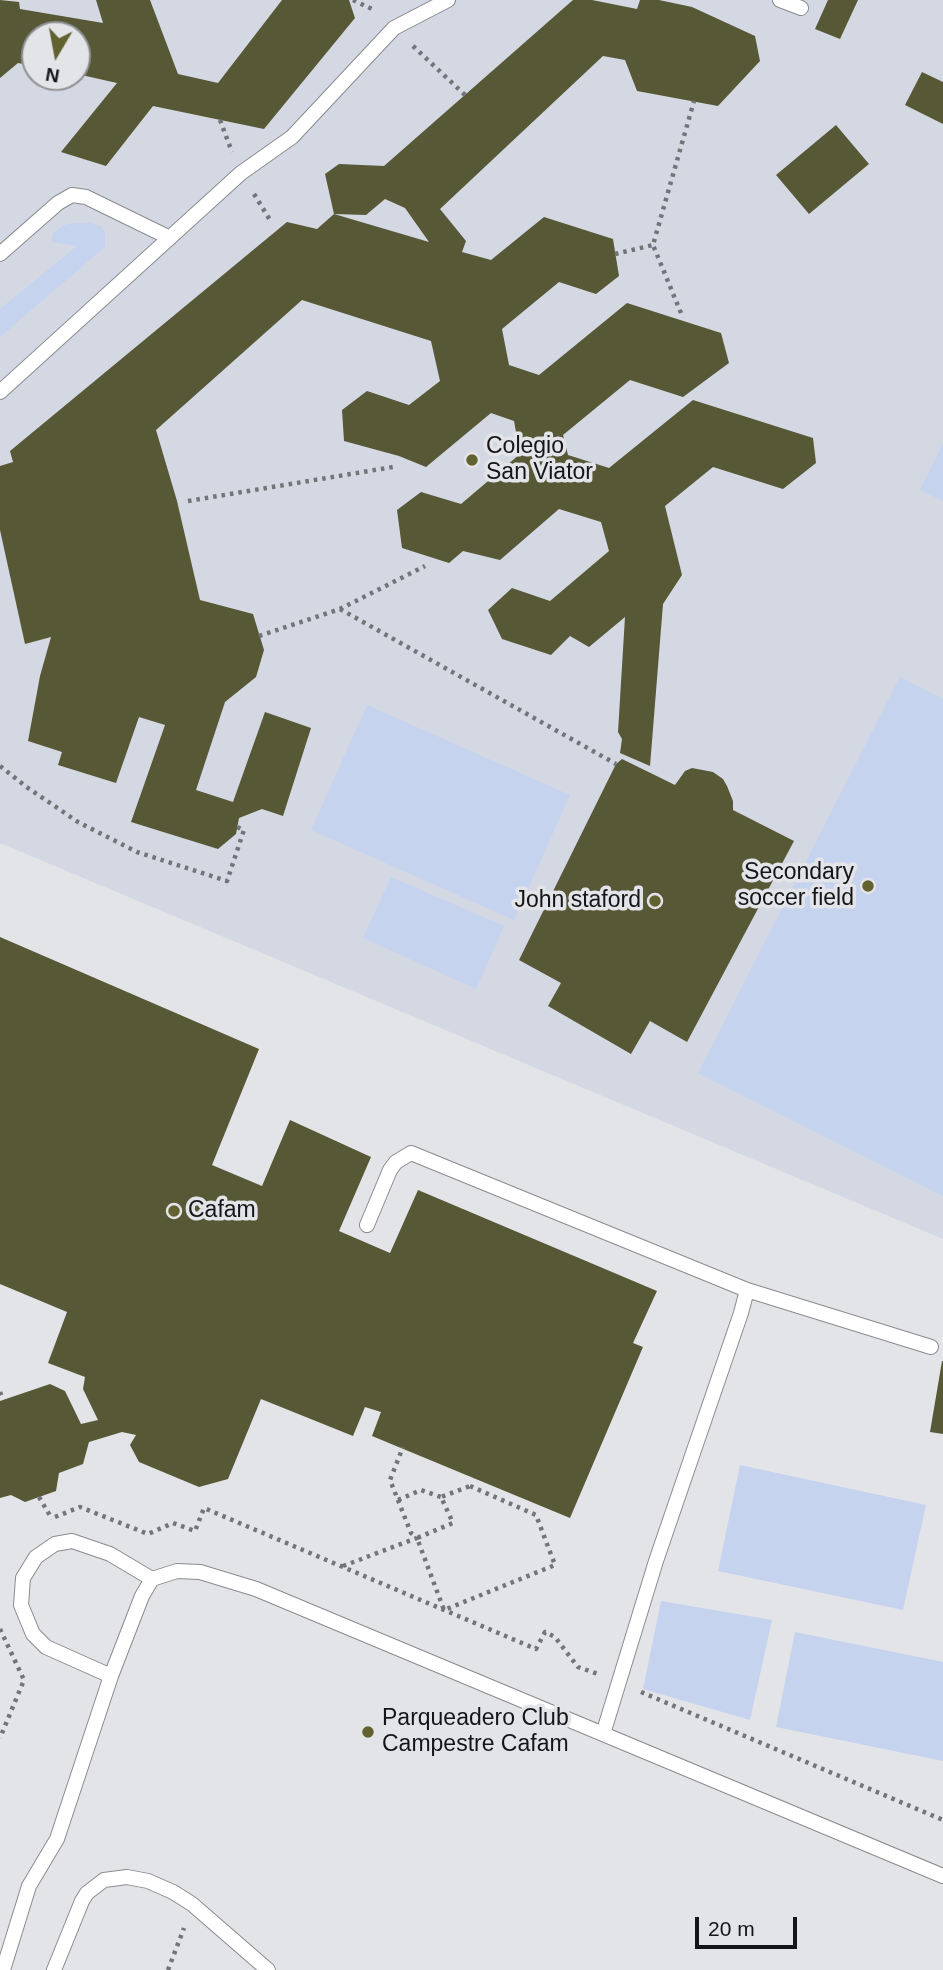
<!DOCTYPE html>
<html>
<head>
<meta charset="utf-8">
<style>
  body { margin:0 }
  #map { position:relative; width:943px; height:1970px; overflow:hidden; background:#e3e4e8; font-family:Arial,sans-serif }
  canvas { display:block }
  .north { position:absolute; left:21px; top:21px; width:70px; height:70px; box-sizing:border-box; background:#e3e4e8; border:2px solid #909194; border-radius:50%; rotate:190deg; font-size:19px; font-weight:700; line-height:28px; text-align:center; color:#141516 }
  .north::after { content:''; display:block; margin:auto; width:24px; height:32px; background:#61622f; clip-path:polygon(50% 0,100% 100%,50% 72%,0 100%) }
  .scale { position:absolute; left:695px; top:1917px; width:102px; height:32px; box-sizing:border-box; border:4px solid #141516; border-top:0; padding-left:9px; font-size:21px; line-height:24px; white-space:nowrap; color:#141516; -webkit-text-stroke:5px #e3e4e8; paint-order:stroke }
</style>
</head>
<body>
<div id="map">
<canvas width="943" height="1970"></canvas>
<div class="north">N</div>
<div class="scale">20 m</div>
</div>
<script>
const c = document.querySelector('canvas').getContext('2d');
c.lineJoin = 'round';
function paint(path, color) {
  c.fillStyle = color;
  c.fill(path, 'evenodd');
}
function shape(rows) {
  const path = new Path2D();
  for (const r of rows) {
    path.moveTo(r[0], r[1]);
    for (let i = 2; i < r.length; i += 2) path.lineTo(r[i], r[i + 1]);
  }
  return path;
}
function stroke(path, color, width, dash) {
  c.strokeStyle = color;
  c.lineWidth = width;
  c.lineCap = dash ? 'butt' : 'round';
  c.setLineDash(dash || []);
  c.stroke(path);
}
function drawText(font, color, halo, rows, align = 'center') {
  c.font = font + ' Arial,sans-serif';
  c.lineWidth = 7;
  c.setLineDash([]);
  c.textBaseline = 'middle';
  c.strokeStyle = halo;
  c.fillStyle = color;
  for (const [text, x, y, turn = 0] of rows) {
    c.save();
    c.translate(x, y);
    c.rotate((+turn || 0) * Math.PI / 180);
    c.textAlign = isNaN(turn) ? turn : align;
    if (halo) c.strokeText(text, 0, 0);
    c.fillText(text, 0, 0);
    c.restore();
  }
}
const built = shape([
  [0,0,943,0,943,1239,0,843],
  [35,35,77,35,77,77,35,77]
]);
const green = shape([
  [75,223,90,223,100,226,105,233,105,247,0,337,0,309,77,246,51,242,53,233,64,225],
  [943,443,943,501,920,490],
  [900,677,943,699,943,1196,698,1073],
  [367,705,570,795,514,920,311,830],
  [391,877,504,926,476,989,363,938],
  [740,1465,926,1505,903,1610,718,1571],
  [661,1601,772,1620,750,1720,643,1689],
  [795,1632,943,1662,943,1761,776,1727]
]);
const building = shape([
  [0,0,19,2,20,9,103,23,96,0,150,0,178,74,218,83,282,0,349,0,355,18,264,129,153,106,106,166,61,152,117,83,77,74,77,35,35,35,35,66,18,63,0,78],
  [573,0,592,0,637,9,640,0,659,0,692,7,755,36,760,61,718,106,637,91,625,60,603,56,440,209,466,241,462,252,491,260,544,217,613,239,619,276,596,294,559,282,502,329,509,365,539,375,627,303,721,333,729,363,683,397,630,380,563,435,568,455,609,468,693,400,813,438,816,463,783,489,713,467,665,506,682,575,663,604,650,766,620,753,622,739,618,732,625,617,589,647,570,636,551,655,502,639,488,610,512,588,550,601,609,551,601,522,559,509,500,560,463,551,449,563,402,548,397,510,421,492,461,504,520,454,514,421,491,413,426,467,399,456,344,441,342,410,367,391,409,405,440,381,431,341,302,300,156,430,177,501,200,600,253,614,264,650,256,677,225,702,196,790,233,802,265,712,311,728,283,816,262,809,239,818,236,834,218,849,131,822,165,725,139,717,116,783,58,765,62,752,28,741,40,676,51,637,25,644,0,530,0,466,13,462,10,451,287,222,317,229,334,214,429,242,405,208,385,199,366,215,334,214,325,174,339,164,384,166],
  [828,0,858,0,840,39,815,29],
  [922,72,943,82,943,124,905,105],
  [836,125,869,164,809,214,776,175],
  [622,759,675,785,685,771,692,768,713,772,723,779,727,786,733,801,733,810,794,841,687,1042,650,1021,631,1054,548,1006,561,983,519,960,616,764],
  [0,937,259,1049,212,1165,262,1186,290,1120,371,1157,339,1231,390,1253,418,1190,657,1291,633,1343,643,1347,570,1518,372,1436,381,1412,365,1407,353,1436,261,1399,228,1479,199,1487,139,1462,130,1445,136,1435,122,1432,89,1442,83,1464,59,1473,56,1491,25,1502,11,1495,0,1498,0,1401,50,1384,65,1391,81,1424,98,1420,83,1389,85,1377,48,1363,67,1312,0,1284],
  [942,1361,943,1361,943,1434,930,1432]
]);
const path = shape([
  [353,0,376,11],
  [413,46,465,95],
  [220,120,232,152],
  [254,194,270,220],
  [615,254,653,245],
  [681,313,653,245,694,101],
  [188,501,393,467],
  [340,609,616,764],
  [259,636,340,609,425,566],
  [0,766,28,788,78,822,137,852,227,881,244,830,237,827],
  [0,1392,3,1400],
  [470,1486,536,1515,555,1565,444,1610,417,1538,453,1523,441,1497,470,1486],
  [39,1497,52,1519],
  [398,1500,421,1490,441,1497],
  [55,1517,80,1507,148,1534,173,1523,195,1531,204,1508,536,1649,545,1632,555,1637,578,1667,598,1674],
  [343,1566,417,1538,411,1533,390,1480,403,1447],
  [0,1629,24,1680,0,1738],
  [641,1692,943,1820],
  [168,1970,184,1928]
]);
const lane = shape([
  [780,0,801,8],
  [0,254,58,203,72,195,86,197,170,238],
  [0,392,241,173,292,137,394,28,448,0],
  [367,1225,390,1170,396,1162,411,1153,747,1290,741,1313,656,1561,603,1734],
  [747,1290,931,1347],
  [111,1676,46,1647,33,1634,21,1605,23,1578,36,1557,55,1544,72,1541,110,1554,152,1579],
  [3,1970,29,1886,57,1839,111,1676,142,1596,152,1579,177,1571,200,1572,256,1589,943,1876],
  [54,1970,82,1901,87,1893,104,1880,127,1877,148,1881,173,1892,192,1904,268,1970]
]);
const markers = [
  [472,460,7,"#61622f"],
  [868,886,7,"#61622f"],
  [655,901,7,"#61622f"],
  [174,1211,7,"#61622f"],
  [368,1732,7,"#61622f"]
];
const poiNames = [
  ["Colegio",486,447],
  ["San Viator",486,473],
  ["Secondary",854,873,"right"],
  ["soccer field",854,899,"right"],
  ["John staford",641,901,"right"],
  ["Cafam",188,1211],
  ["Parqueadero Club",382,1719],
  ["Campestre Cafam",382,1745]
];
paint(built, '#d3d8e3');
paint(green, '#c6d3ee');
paint(building, '#575836');
stroke(lane, '#8a8b8f', 16);
stroke(path, '#737477', 4.5, [3.5, 5]);
stroke(lane, '#fff', 14);
for (const [x, y, r, color] of markers) {
  const dot = new Path2D();
  dot.arc(x, y, r, 0, 2 * Math.PI);
  c.fillStyle = color;
  c.fill(dot);
  stroke(dot, '#e3e4e8', 2.5);
}
drawText('23px', '#141516', '#e3e4e8', poiNames, 'left');
</script>
</body>
</html>
